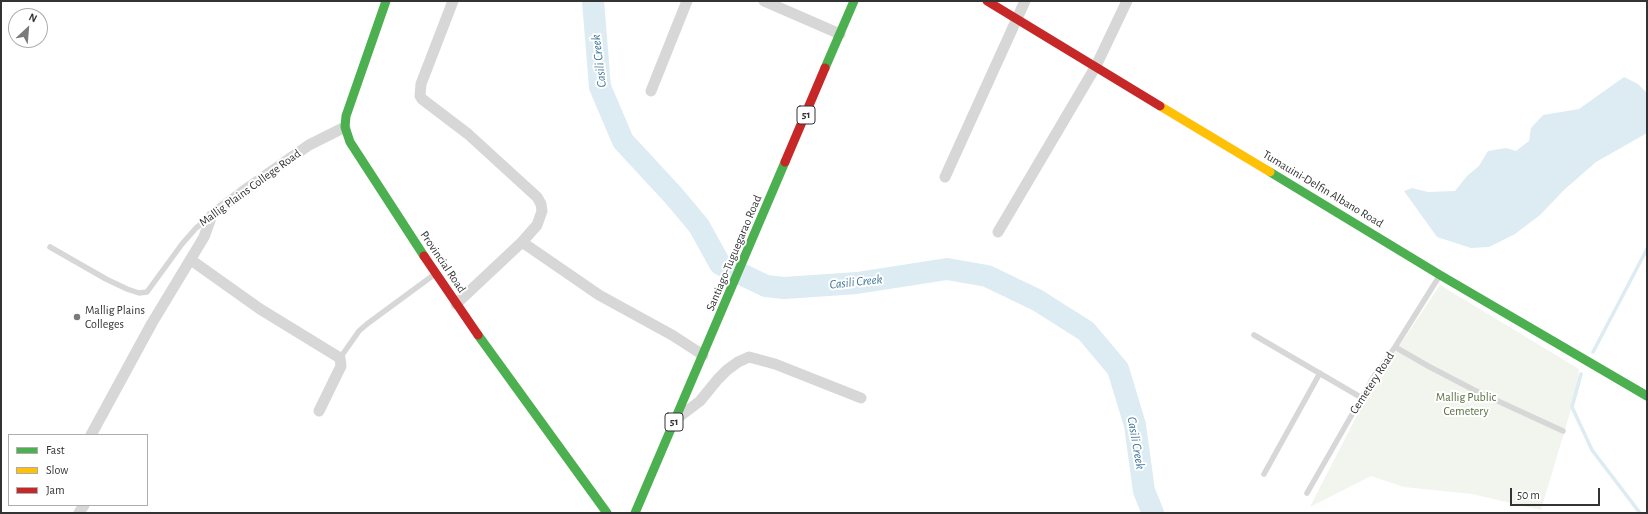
<!DOCTYPE html>
<html>
<head>
<meta charset="utf-8">
<style>
  body { margin:0 }
  #map { position:relative; width:1648px; height:514px; overflow:hidden; background:#fff; font-family:"Alegreya Sans",sans-serif }
  canvas { display:block }
  .frame { position:absolute; inset:0; border:2px solid #333; pointer-events:none }
  .legend { position:absolute; left:8px; top:434px; width:140px; height:72px; box-sizing:border-box; background:#fff; border:1px solid #adadad; margin:0; padding:5px 7px; list-style:none; font-size:12px; color:#333 }
  .legend li { display:flex; align-items:center; gap:8px; height:20px }
  .legend b { width:20px; border:1px solid #adadad }
  .north { position:absolute; left:8px; top:8px; width:40px; height:40px; box-sizing:border-box; background:#fff; border:1px solid #adadad; border-radius:50%; rotate:26deg; font-size:11px; font-weight:700; line-height:16px; text-align:center; color:#333 }
  .north::after { content:''; display:block; margin:auto; width:14px; height:18px; background:#7a7a7a; clip-path:polygon(50% 0,100% 100%,50% 72%,0 100%) }
  .scale { position:absolute; left:1510px; top:488px; width:90px; height:18px; box-sizing:border-box; border:2px solid #333; border-top:0; padding-left:5px; font-size:12px; line-height:14px; white-space:nowrap; color:#333; -webkit-text-stroke:3px #fff; paint-order:stroke }
</style>
</head>
<body>
<div id="map">
<canvas width="1648" height="514"></canvas>
<div class="frame"></div>
<ul class="legend">
<li><b style="height:5px;background:#4caf50"></b>Fast</li>
<li><b style="height:5px;background:#ffc107"></b>Slow</li>
<li><b style="height:5px;background:#c62828"></b>Jam</li>
</ul>
<div class="north">N</div>
<div class="scale">50 m</div>
</div>
<script>
const c = document.querySelector('canvas').getContext('2d');
c.lineJoin = 'round';
function paint(path, color) {
  c.fillStyle = color;
  c.fill(path, 'evenodd');
}
function shape(rows) {
  const path = new Path2D();
  for (const r of rows) {
    path.moveTo(r[0], r[1]);
    for (let i = 2; i < r.length; i += 2) path.lineTo(r[i], r[i + 1]);
  }
  return path;
}
function stroke(path, color, width, dash) {
  c.strokeStyle = color;
  c.lineWidth = width;
  c.lineCap = dash ? 'butt' : 'round';
  c.setLineDash(dash || []);
  c.stroke(path);
}
function drawText(font, color, halo, rows, align = 'center') {
  c.font = font + ' "Alegreya Sans",sans-serif';
  c.lineWidth = 4;
  c.setLineDash([]);
  c.textBaseline = 'middle';
  c.strokeStyle = halo;
  c.fillStyle = color;
  for (const [text, x, y, turn = 0] of rows) {
    c.save();
    c.translate(x, y);
    c.rotate((+turn || 0) * Math.PI / 180);
    c.textAlign = isNaN(turn) ? turn : align;
    if (halo) c.strokeText(text, 0, 0);
    c.fillText(text, 0, 0);
    c.restore();
  }
}
const green = shape([
  [1440,285,1579,369,1577,389,1541,510,1472,494,1404,487,1371,476,1310,507,1370,390]
]);
const water = shape([
  [1624,77,1638,84,1647,93,1647,133,1596,162,1565,189,1540,215,1515,234,1489,247,1471,248,1437,237,1404,191,1412,188,1428,192,1455,191,1467,176,1479,166,1488,151,1506,148,1516,151,1529,141,1531,128,1543,115,1579,109]
]);
const stream = shape([
  [1593,352,1647,249],
  [1581,374,1572,407,1592,450,1640,513]
]);
const river = shape([
  [593,1,600,87,623,141,673,195,699,226,720,264,766,286,784,288,857,283,947,269,987,276,1037,300,1086,331,1118,369,1135,425,1144,491,1153,513]
]);
const lane = shape([
  [50,247,106,279,127,289,139,293,147,292,182,244,196,228,209,218],
  [1254,335,1362,398],
  [1395,347,1428,366,1474,390,1563,431],
  [340,358,359,331,367,324,435,274],
  [1264,474,1320,373],
  [1307,493,1374,376,1395,347,1440,275]
]);
const street = shape([
  [453,1,421,84,420,96,422,99,468,134,537,197,541,204,542,211,537,225,522,242,456,304],
  [764,1,840,34],
  [651,91,687,1],
  [945,177,1025,1],
  [998,232,1096,66,1127,1],
  [522,242,599,295,672,335,703,355],
  [191,260,260,309,340,358,341,366,319,411],
  [679,417,700,401,718,379,727,370,738,362,749,357,775,364,861,398],
  [91,435,152,323,204,237,212,215,242,192,309,145,345,127],
  [79,513,84,505]
]);
const fast = shape([
  [386,1,346,116,345,127,350,142,424,256],
  [825,68,854,1],
  [1270,172,1440,275,1647,396],
  [478,335,607,513],
  [635,513,785,162]
]);
const slow = shape([
  [1160,106,1270,172]
]);
const jam = shape([
  [987,1,1160,106],
  [785,162,825,68],
  [424,256,478,335]
]);
const markers = [
  [77,317,4,"#7a7a7a"]
];
const shields = [
  [806,115,18],
  [674,422,18]
];
const shieldNames = [
  ["51",806,115],
  ["51",674,422]
];
const streetNames = [
  ["Mallig Plains College Road",250,188,-36],
  ["Tumauini-Delfin Albano Road",1323,189,31],
  ["Santiago-Tuguegarao Road",734,253,-67],
  ["Provincial Road",443,262,56],
  ["Cemetery Road",1372,383,-57]
];
const poiNames = [
  ["Mallig Plains",85,310],
  ["Colleges",85,324]
];
const parkNames = [
  ["Mallig Public",1466,397],
  ["Cemetery",1466,411]
];
const waterNames = [
  ["Casili Creek",599,61,-97],
  ["Casili Creek",856,282,-6],
  ["Casili Creek",1136,443,80]
];
paint(green, '#f1f5ed');
paint(water, '#ddebf3');
stroke(stream, '#ddebf3', 3.5);
stroke(river, '#ddebf3', 22);
stroke(lane, '#d7d7d7', 5.5);
stroke(street, '#d7d7d7', 11);
stroke(fast, '#4caf50', 9);
stroke(slow, '#ffc107', 9);
stroke(jam, '#c62828', 9);
for (const [x, y, r, color] of markers) {
  const dot = new Path2D();
  dot.arc(x, y, r, 0, 2 * Math.PI);
  c.fillStyle = color;
  c.fill(dot);
  stroke(dot, '#fff', 1.5);
}
for (const [x, y, w] of shields) {
  const box = new Path2D();
  box.roundRect(x - w / 2, y - 9, w, 18, 3);
  c.fillStyle = '#fff';
  c.fill(box);
  stroke(box, '#333', 1);
}
drawText('bold 11px', '#333', null, shieldNames);
drawText('12px', '#333', '#fff', streetNames);
drawText('12px', '#333', '#fff', poiNames, 'left');
drawText('12px', '#56703f', '#fff', parkNames);
drawText('italic 13px', '#3f7597', '#fff', waterNames);
</script>
</body>
</html>
